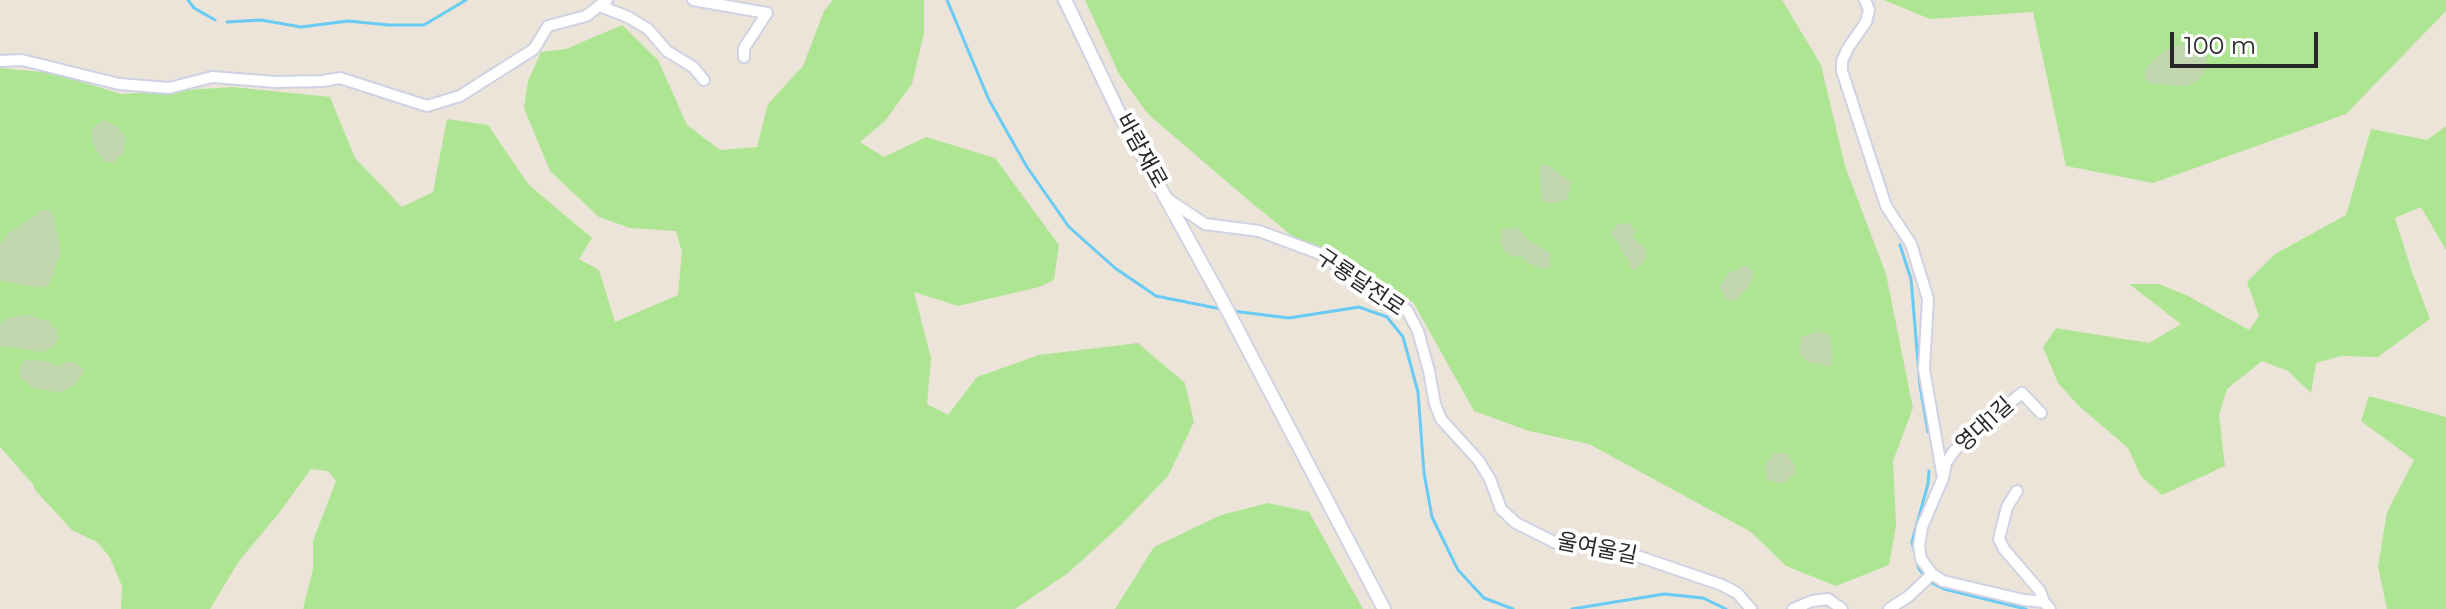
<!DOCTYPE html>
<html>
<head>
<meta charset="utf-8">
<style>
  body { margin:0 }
  #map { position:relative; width:2446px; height:609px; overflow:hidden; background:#ece4d9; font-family:Montserrat,sans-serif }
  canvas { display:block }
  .scale { position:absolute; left:2170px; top:32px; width:148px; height:36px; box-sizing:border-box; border:4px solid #282828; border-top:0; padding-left:10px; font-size:24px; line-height:28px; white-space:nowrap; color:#282828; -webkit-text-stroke:6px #fff; paint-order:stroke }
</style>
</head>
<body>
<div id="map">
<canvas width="2446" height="609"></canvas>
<div class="scale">100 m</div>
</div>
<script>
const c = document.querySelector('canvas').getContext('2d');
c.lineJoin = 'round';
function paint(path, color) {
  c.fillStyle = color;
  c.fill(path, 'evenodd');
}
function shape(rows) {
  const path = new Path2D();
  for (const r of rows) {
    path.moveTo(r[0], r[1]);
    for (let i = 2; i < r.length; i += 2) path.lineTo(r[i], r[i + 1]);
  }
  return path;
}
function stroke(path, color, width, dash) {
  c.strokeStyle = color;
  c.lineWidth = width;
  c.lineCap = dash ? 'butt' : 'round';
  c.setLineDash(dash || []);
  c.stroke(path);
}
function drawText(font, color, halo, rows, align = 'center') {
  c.font = font + ' Montserrat,"Noto Sans KR",sans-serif';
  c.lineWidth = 8;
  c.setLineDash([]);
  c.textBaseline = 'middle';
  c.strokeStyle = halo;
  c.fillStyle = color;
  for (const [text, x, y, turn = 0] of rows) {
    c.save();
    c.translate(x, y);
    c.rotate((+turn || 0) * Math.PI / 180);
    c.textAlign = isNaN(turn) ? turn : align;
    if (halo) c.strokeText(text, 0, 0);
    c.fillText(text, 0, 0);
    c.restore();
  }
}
const green = shape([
  [833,0,924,0,924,33,912,84,885,121,860,142,884,157,926,137,995,158,1059,245,1054,280,1039,287,958,306,914,292,931,358,927,404,948,415,977,377,1039,355,1138,343,1185,383,1194,422,1168,476,1121,525,1068,573,1015,609,303,609,313,569,313,541,336,481,328,471,311,469,279,513,239,561,210,609,121,609,122,586,109,556,97,542,72,530,35,490,32,483,0,447,0,68,53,73,121,94,233,87,330,97,355,158,402,207,433,192,447,119,488,125,528,184,592,238,579,259,599,270,615,322,678,295,682,252,676,231,630,228,599,217,550,171,524,108,528,81,541,52,566,49,622,25,658,60,687,125,720,150,757,147,768,104,803,66,824,11],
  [1085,0,1782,0,1821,65,1845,166,1886,274,1913,408,1893,461,1896,525,1889,565,1836,586,1786,566,1751,532,1589,444,1529,431,1474,411,1413,302,1342,277,1247,199,1148,114,1119,74],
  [1884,0,2446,0,2446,11,2346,114,2153,183,2066,166,2033,12,1930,19],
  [2446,126,2446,250,2421,207,2395,218,2412,272,2430,319,2378,357,2341,356,2316,363,2311,393,2288,371,2262,361,2227,389,2219,415,2225,466,2162,495,2141,476,2128,448,2079,406,2058,383,2043,347,2056,328,2149,343,2181,324,2129,284,2159,284,2188,296,2249,330,2259,316,2247,282,2275,254,2346,215,2371,129,2427,140],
  [2369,396,2446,417,2446,609,2387,609,2378,567,2387,512,2414,460,2361,421],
  [1268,503,1309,512,1363,609,1115,609,1154,547,1221,515]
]);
const cemetery = shape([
  [2181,44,2197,49,2207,57,2205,70,2197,81,2187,86,2147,83,2144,72,2152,61,2166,50],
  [104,120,118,127,126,140,123,155,112,163,104,161,97,151,92,140,91,129],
  [1540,165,1548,165,1571,182,1568,199,1550,204,1541,200],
  [44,209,51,211,54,217,61,252,48,286,40,288,0,280,0,245,7,235],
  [1630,223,1636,232,1632,237,1646,248,1645,261,1633,271,1618,242,1610,234,1617,224],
  [1518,228,1526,239,1550,253,1550,266,1544,269,1530,264,1521,256,1512,257,1505,251,1500,242,1502,229],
  [1746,265,1754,272,1751,282,1742,295,1733,302,1724,297,1720,287,1726,275],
  [30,315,50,322,57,331,58,339,53,347,42,353,27,349,0,346,0,324,10,317],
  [1818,331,1830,336,1833,354,1831,367,1808,362,1800,353,1801,337],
  [33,359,49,362,55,366,73,361,84,370,75,385,59,393,32,387,22,379,19,368,24,361],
  [1773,453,1788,454,1795,465,1795,473,1788,481,1779,483,1766,479,1765,465]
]);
const stream = shape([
  [188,0,194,8,215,20],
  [947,0,989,100,1027,167,1069,227,1115,268,1156,296,1221,309],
  [227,22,261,20,301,27,348,21,389,25,424,25,466,0],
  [1900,245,1911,279,1920,386,1928,432],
  [1232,311,1289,318,1359,307,1387,317,1403,337,1418,392,1424,473,1432,517,1458,570,1484,598,1513,609],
  [1929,471,1928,484,1912,542,1919,569,1930,582,1944,589,2026,609],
  [1572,609,1664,594,1703,598,1726,609]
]);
const minor = shape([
  [693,0,767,13,744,48,744,57],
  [1865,0,1869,10,1866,22,1848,48,1842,61,1842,71,1886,206,1911,244,1928,299,1924,369,1943,478],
  [600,6,628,17,648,29,667,51,693,67,704,80],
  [0,61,22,60,119,84,169,88,212,77,276,82,323,81,340,78,427,106,460,96,534,49,548,26,586,16,607,0],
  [1166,198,1205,224,1259,231,1329,257,1343,273,1373,294,1390,300,1407,310,1418,331,1429,371,1435,404,1441,419,1479,461,1490,479,1501,509,1516,523,1556,543,1614,548,1722,585,1737,593,1751,609],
  [2041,413,2022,393,1978,428,1954,451,1946,463,1943,478,1922,527,1919,546,1921,559,1932,574,1943,581,2024,600,2044,602,2050,609],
  [2017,491,2007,507,1999,539,2004,549,2040,591,2044,602],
  [1793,609,1812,601,1828,599,1842,609],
  [1889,609,1909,596,1932,574]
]);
const tertiary = shape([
  [1065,0,1121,117,1222,300,1384,609]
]);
const streetNames = [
  ["바람재로",1141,151,61],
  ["구룡달전로",1360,283,34],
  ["영대1길",1985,425,-42],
  ["울여울길",1597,549,11]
];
paint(green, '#ade593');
paint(cemetery, '#c2d6b0');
stroke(stream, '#67cbf3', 3);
stroke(minor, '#cfd2e2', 14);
stroke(tertiary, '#cfd2e2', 16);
stroke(minor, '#fff', 10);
stroke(tertiary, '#fff', 12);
drawText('22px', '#282828', '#fff', streetNames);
</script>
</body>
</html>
